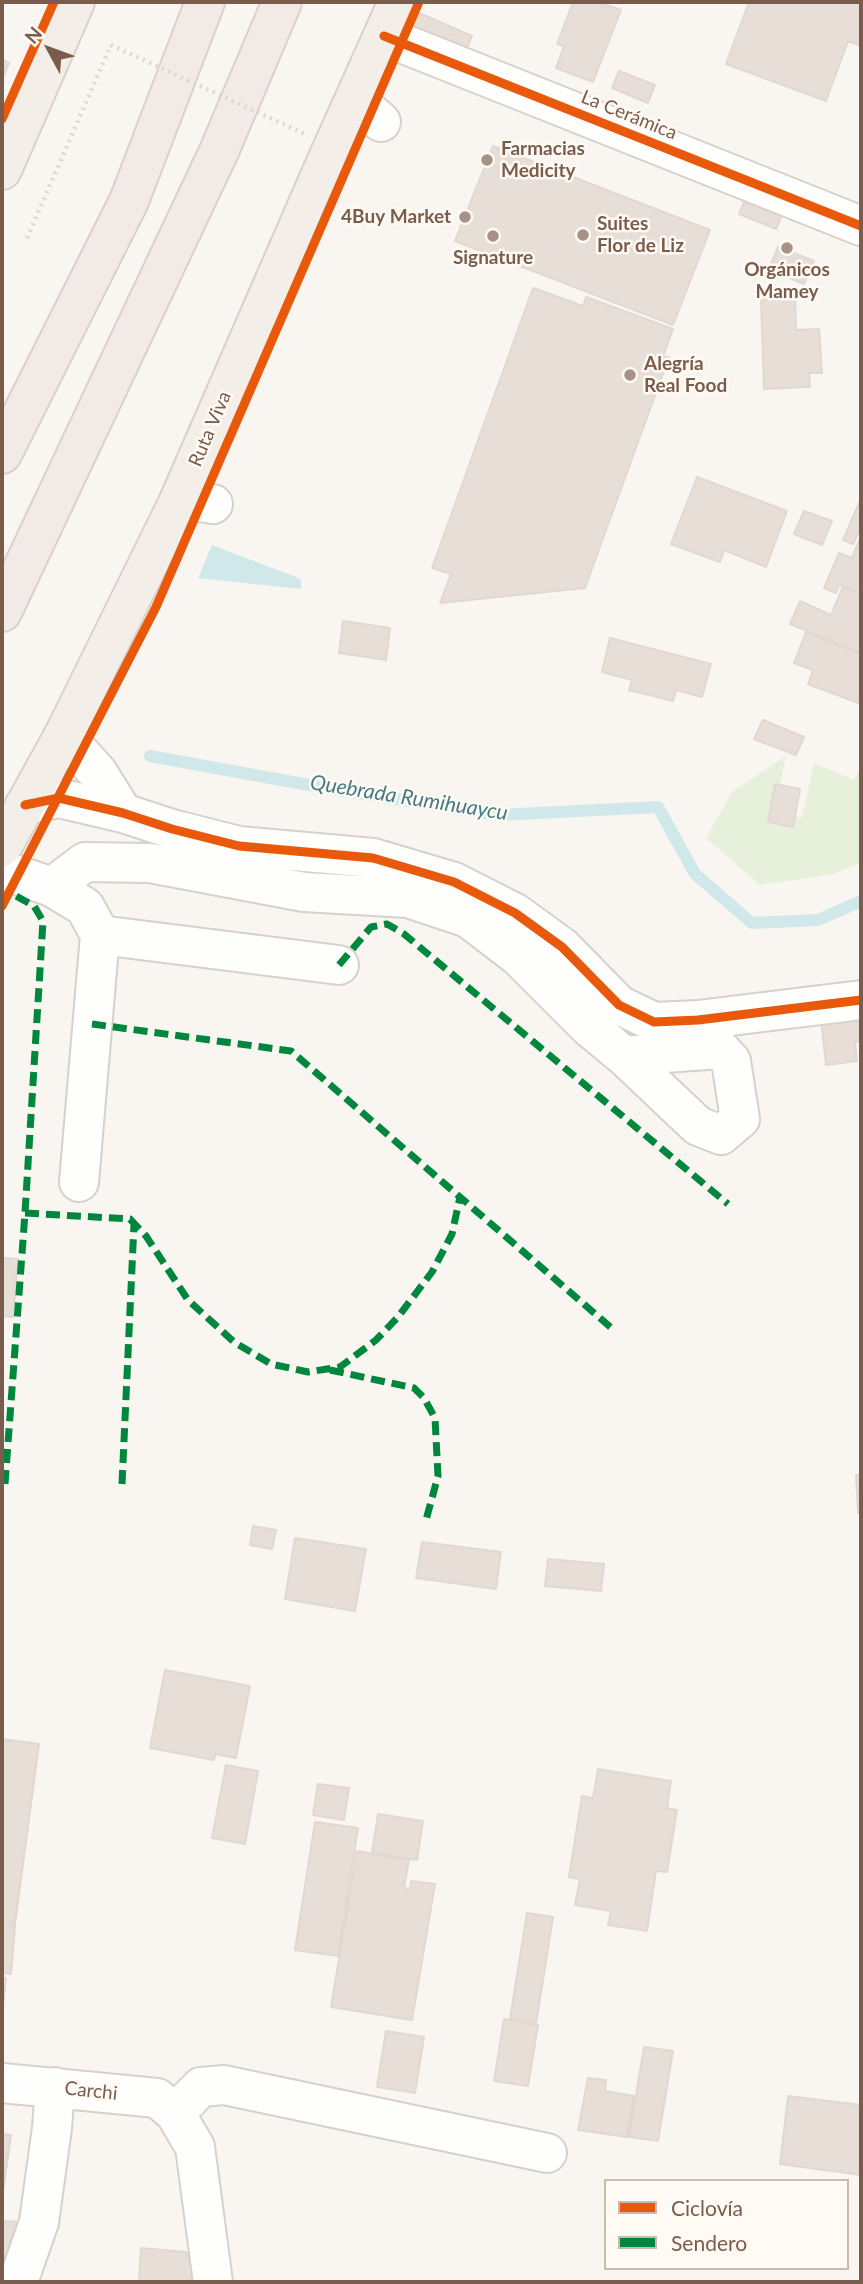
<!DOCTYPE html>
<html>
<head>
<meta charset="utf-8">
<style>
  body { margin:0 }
  #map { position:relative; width:863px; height:2284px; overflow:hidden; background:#f9f5f0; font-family:Lato,sans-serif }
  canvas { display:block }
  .frame { position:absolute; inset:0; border:4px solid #7a5c4d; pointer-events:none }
  .legend { position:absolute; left:604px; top:2179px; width:245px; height:91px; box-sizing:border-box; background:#fffaf3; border:2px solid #cabbb1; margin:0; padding:9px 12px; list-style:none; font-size:21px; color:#7a5c4d }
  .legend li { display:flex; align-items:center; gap:14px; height:35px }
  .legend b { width:35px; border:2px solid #cabbb1 }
  .north { position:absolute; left:14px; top:14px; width:70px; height:70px; -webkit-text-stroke:5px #fffaf3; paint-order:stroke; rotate:311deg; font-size:19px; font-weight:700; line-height:28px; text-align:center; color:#7a5c4d }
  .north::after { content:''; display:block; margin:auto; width:24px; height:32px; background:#7a5c4d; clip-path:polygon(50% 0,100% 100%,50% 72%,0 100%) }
</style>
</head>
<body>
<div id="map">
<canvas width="863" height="2284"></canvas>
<div class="frame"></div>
<ul class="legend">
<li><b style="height:9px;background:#e8590c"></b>Ciclovía</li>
<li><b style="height:9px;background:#00873e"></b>Sendero</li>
</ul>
<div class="north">N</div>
</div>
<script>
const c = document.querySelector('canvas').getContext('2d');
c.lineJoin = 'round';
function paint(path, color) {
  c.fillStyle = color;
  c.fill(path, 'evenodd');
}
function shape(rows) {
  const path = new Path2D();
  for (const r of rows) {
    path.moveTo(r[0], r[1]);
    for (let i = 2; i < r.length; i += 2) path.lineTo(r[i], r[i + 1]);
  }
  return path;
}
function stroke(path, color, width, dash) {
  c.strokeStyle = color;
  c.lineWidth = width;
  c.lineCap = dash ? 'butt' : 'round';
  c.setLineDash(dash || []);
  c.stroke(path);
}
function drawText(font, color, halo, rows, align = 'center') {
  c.font = font + ' Lato,sans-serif';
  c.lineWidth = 5;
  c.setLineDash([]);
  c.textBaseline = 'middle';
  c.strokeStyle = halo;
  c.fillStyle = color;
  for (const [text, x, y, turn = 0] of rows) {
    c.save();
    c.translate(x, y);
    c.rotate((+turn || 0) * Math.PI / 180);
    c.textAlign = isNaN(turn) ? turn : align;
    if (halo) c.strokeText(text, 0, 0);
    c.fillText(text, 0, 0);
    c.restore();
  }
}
const green = shape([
  [786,756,774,814,802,818,814,763,854,780,861,767,861,863,833,874,760,885,706,838,732,792]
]);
const water = shape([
  [212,545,301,579,301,589,198,578]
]);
const stream = shape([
  [150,756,336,790,498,815,658,807,695,874,752,923,818,920,861,901]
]);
const building = shape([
  [573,2,599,2,621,10,593,82,556,68,564,46,557,44,573,2],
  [749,2,861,2,861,46,848,41,826,101,726,64,749,2],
  [417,12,472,36,460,64,405,41,417,12],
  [2,59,9,63,2,79,2,59],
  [619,71,655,85,648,103,612,88,619,71],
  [493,146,710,230,673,325,455,241,493,146],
  [746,197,783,213,776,229,739,214,746,197],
  [778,247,814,261,804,284,769,269,778,247],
  [533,288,583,306,586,297,673,329,663,357,669,357,585,588,440,603,451,574,432,568,533,288],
  [795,296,796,330,819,329,822,373,809,373,810,387,764,389,761,298,795,296],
  [697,477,787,511,766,567,724,550,720,562,671,544,697,477],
  [859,503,861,504,861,532,859,531,853,544,843,540,859,503],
  [804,511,832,521,822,545,794,534,804,511],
  [861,536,861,594,839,585,836,593,824,588,839,553,852,558,861,536],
  [843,587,861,594,861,653,790,624,800,601,831,615,843,587],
  [343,621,390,628,386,660,339,653,343,621],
  [806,632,861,654,861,704,808,684,813,670,794,663,806,632],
  [610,638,711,664,702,697,676,690,673,701,629,690,632,680,602,672,610,638],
  [763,720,804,737,796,755,754,739,763,720],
  [775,784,800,789,793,827,768,822,775,784],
  [861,1014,861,1041,855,1042,857,1061,826,1065,821,1019,861,1014],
  [2,1258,18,1259,13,1317,2,1316,2,1258],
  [856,1475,861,1475,861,1513,858,1513,856,1475],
  [253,1526,276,1530,272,1549,250,1545,253,1526],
  [295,1538,366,1549,355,1611,285,1599,295,1538],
  [422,1542,501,1552,496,1589,416,1578,422,1542],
  [548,1559,604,1564,601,1591,545,1586,548,1559],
  [165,1670,250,1686,236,1758,215,1754,214,1760,150,1748,165,1670],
  [2,1739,39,1744,15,1924,2,1922,2,1739],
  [226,1765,258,1771,245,1844,212,1838,226,1765],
  [598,1769,671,1781,667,1808,677,1810,667,1872,656,1871,647,1931,608,1925,611,1911,575,1905,580,1879,569,1877,582,1796,593,1798,598,1769],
  [318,1784,349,1788,344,1820,313,1815,318,1784],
  [378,1814,423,1821,417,1860,372,1853,378,1814],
  [315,1822,358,1828,338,1956,295,1950,315,1822],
  [357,1851,409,1860,404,1888,410,1889,411,1881,435,1884,412,2020,331,2007,357,1851],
  [527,1913,553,1917,536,2024,510,2019,527,1913],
  [2,1925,15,1926,11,1974,2,1973,2,1925],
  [2,1978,6,1978,2,2015,2,1978],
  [504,2019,538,2025,528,2086,494,2081,504,2019],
  [386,2031,424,2037,415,2093,377,2087,386,2031],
  [644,2047,673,2051,658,2141,629,2137,644,2047],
  [588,2078,606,2080,605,2091,634,2096,627,2137,578,2130,588,2078],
  [788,2096,861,2105,861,2175,780,2164,788,2096],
  [2,2134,11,2135,3,2191,2,2191,2,2134],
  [2,2221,22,2222,2,2275,2,2221],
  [141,2248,186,2252,194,2270,193,2282,139,2282,141,2248]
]);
const path = shape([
  [27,238,111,45]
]);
const minor = shape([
  [384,36,861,226],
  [355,99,381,122],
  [178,503,200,502,213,504],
  [64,735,98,773,123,813],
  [25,805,59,798,123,813,172,829,239,846,373,858,454,882,515,913,562,947,619,1005,654,1022,698,1020,861,1000],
  [2,870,52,887,85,907,100,935,79,1182],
  [52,887,85,862,150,863,304,892,408,898,468,918,519,957,589,1027,624,1056,720,1049,731,1061,740,1119,721,1135,698,1126,624,1056],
  [100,935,339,965],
  [2,2083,157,2098,175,2113,195,2147,213,2282],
  [175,2113,201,2087,224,2085,547,2153],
  [18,2282,39,2222,52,2128,55,2087]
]);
const major = shape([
  [2,170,75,2],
  [2,847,64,735,178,503,325,165,398,2]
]);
const highway = shape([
  [2,454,129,201,205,2],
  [2,612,220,149,282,2]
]);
const pathBridge = shape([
  [111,45,307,135]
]);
const quiet = shape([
  [339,965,371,927,387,924,404,934,728,1204],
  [92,1024,291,1051,615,1331],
  [25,1213,130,1219,146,1236,188,1300,234,1342,271,1364,308,1372,340,1367,376,1340,398,1317,432,1272,452,1234,460,1197],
  [330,1370,414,1388,424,1398,435,1418,438,1476,426,1520],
  [5,1484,25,1213,43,921,34,906,9,892],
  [122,1484,134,1224]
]);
const cycleway = shape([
  [384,36,861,226],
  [2,119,54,2],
  [25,805,59,798,123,813,172,829,239,846,373,858,454,882,515,913,562,947,619,1005,654,1022,698,1020,861,1000],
  [2,906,156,607,419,2]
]);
const markers = [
  [487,160,7,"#a69286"],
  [465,217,7,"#a69286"],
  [583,235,7,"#a69286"],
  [493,236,7,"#a69286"],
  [787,248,7,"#a69286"],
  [630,375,7,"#a69286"]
];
const streetNames = [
  ["La Cerámica",629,115,22],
  ["Ruta Viva",210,429,-67],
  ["Carchi",91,2091,6]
];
const poiNames = [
  ["Farmacias",501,149],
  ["Medicity",501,171],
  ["4Buy Market",451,217,"right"],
  ["Suites",597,224],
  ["Flor de Liz",597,246],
  ["Signature",493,258,"center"],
  ["Orgánicos",787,270,"center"],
  ["Mamey",787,292,"center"],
  ["Alegría",644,364],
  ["Real Food",644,386]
];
const waterNames = [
  ["Quebrada Rumihuaycu",409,798,9]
];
paint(green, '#e7f0db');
paint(water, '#d0e8ea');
stroke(stream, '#d0e8ea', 12);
paint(building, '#e6ded7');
stroke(building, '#e2d8d2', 2);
stroke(minor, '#d7d1cb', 42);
stroke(major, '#dad1cc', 42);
stroke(highway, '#dad1cc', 42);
stroke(path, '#dcd5d0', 4.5, [2, 5]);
stroke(minor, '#fefefd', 38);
stroke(major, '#f3eee8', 38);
stroke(highway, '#f2eae7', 38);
stroke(pathBridge, '#dcd5d0', 4.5, [2, 5]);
stroke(quiet, '#00873e', 7, [14, 7]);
stroke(cycleway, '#e8590c', 9);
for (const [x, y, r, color] of markers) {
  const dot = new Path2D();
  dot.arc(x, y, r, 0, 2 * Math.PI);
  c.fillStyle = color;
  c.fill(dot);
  stroke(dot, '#fffaf3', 2.5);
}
drawText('19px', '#7a5c4d', '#fffaf3', streetNames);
drawText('bold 19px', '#7a5c4d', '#fffaf3', poiNames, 'left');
drawText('italic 21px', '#437c86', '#fffaf3', waterNames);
</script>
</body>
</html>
